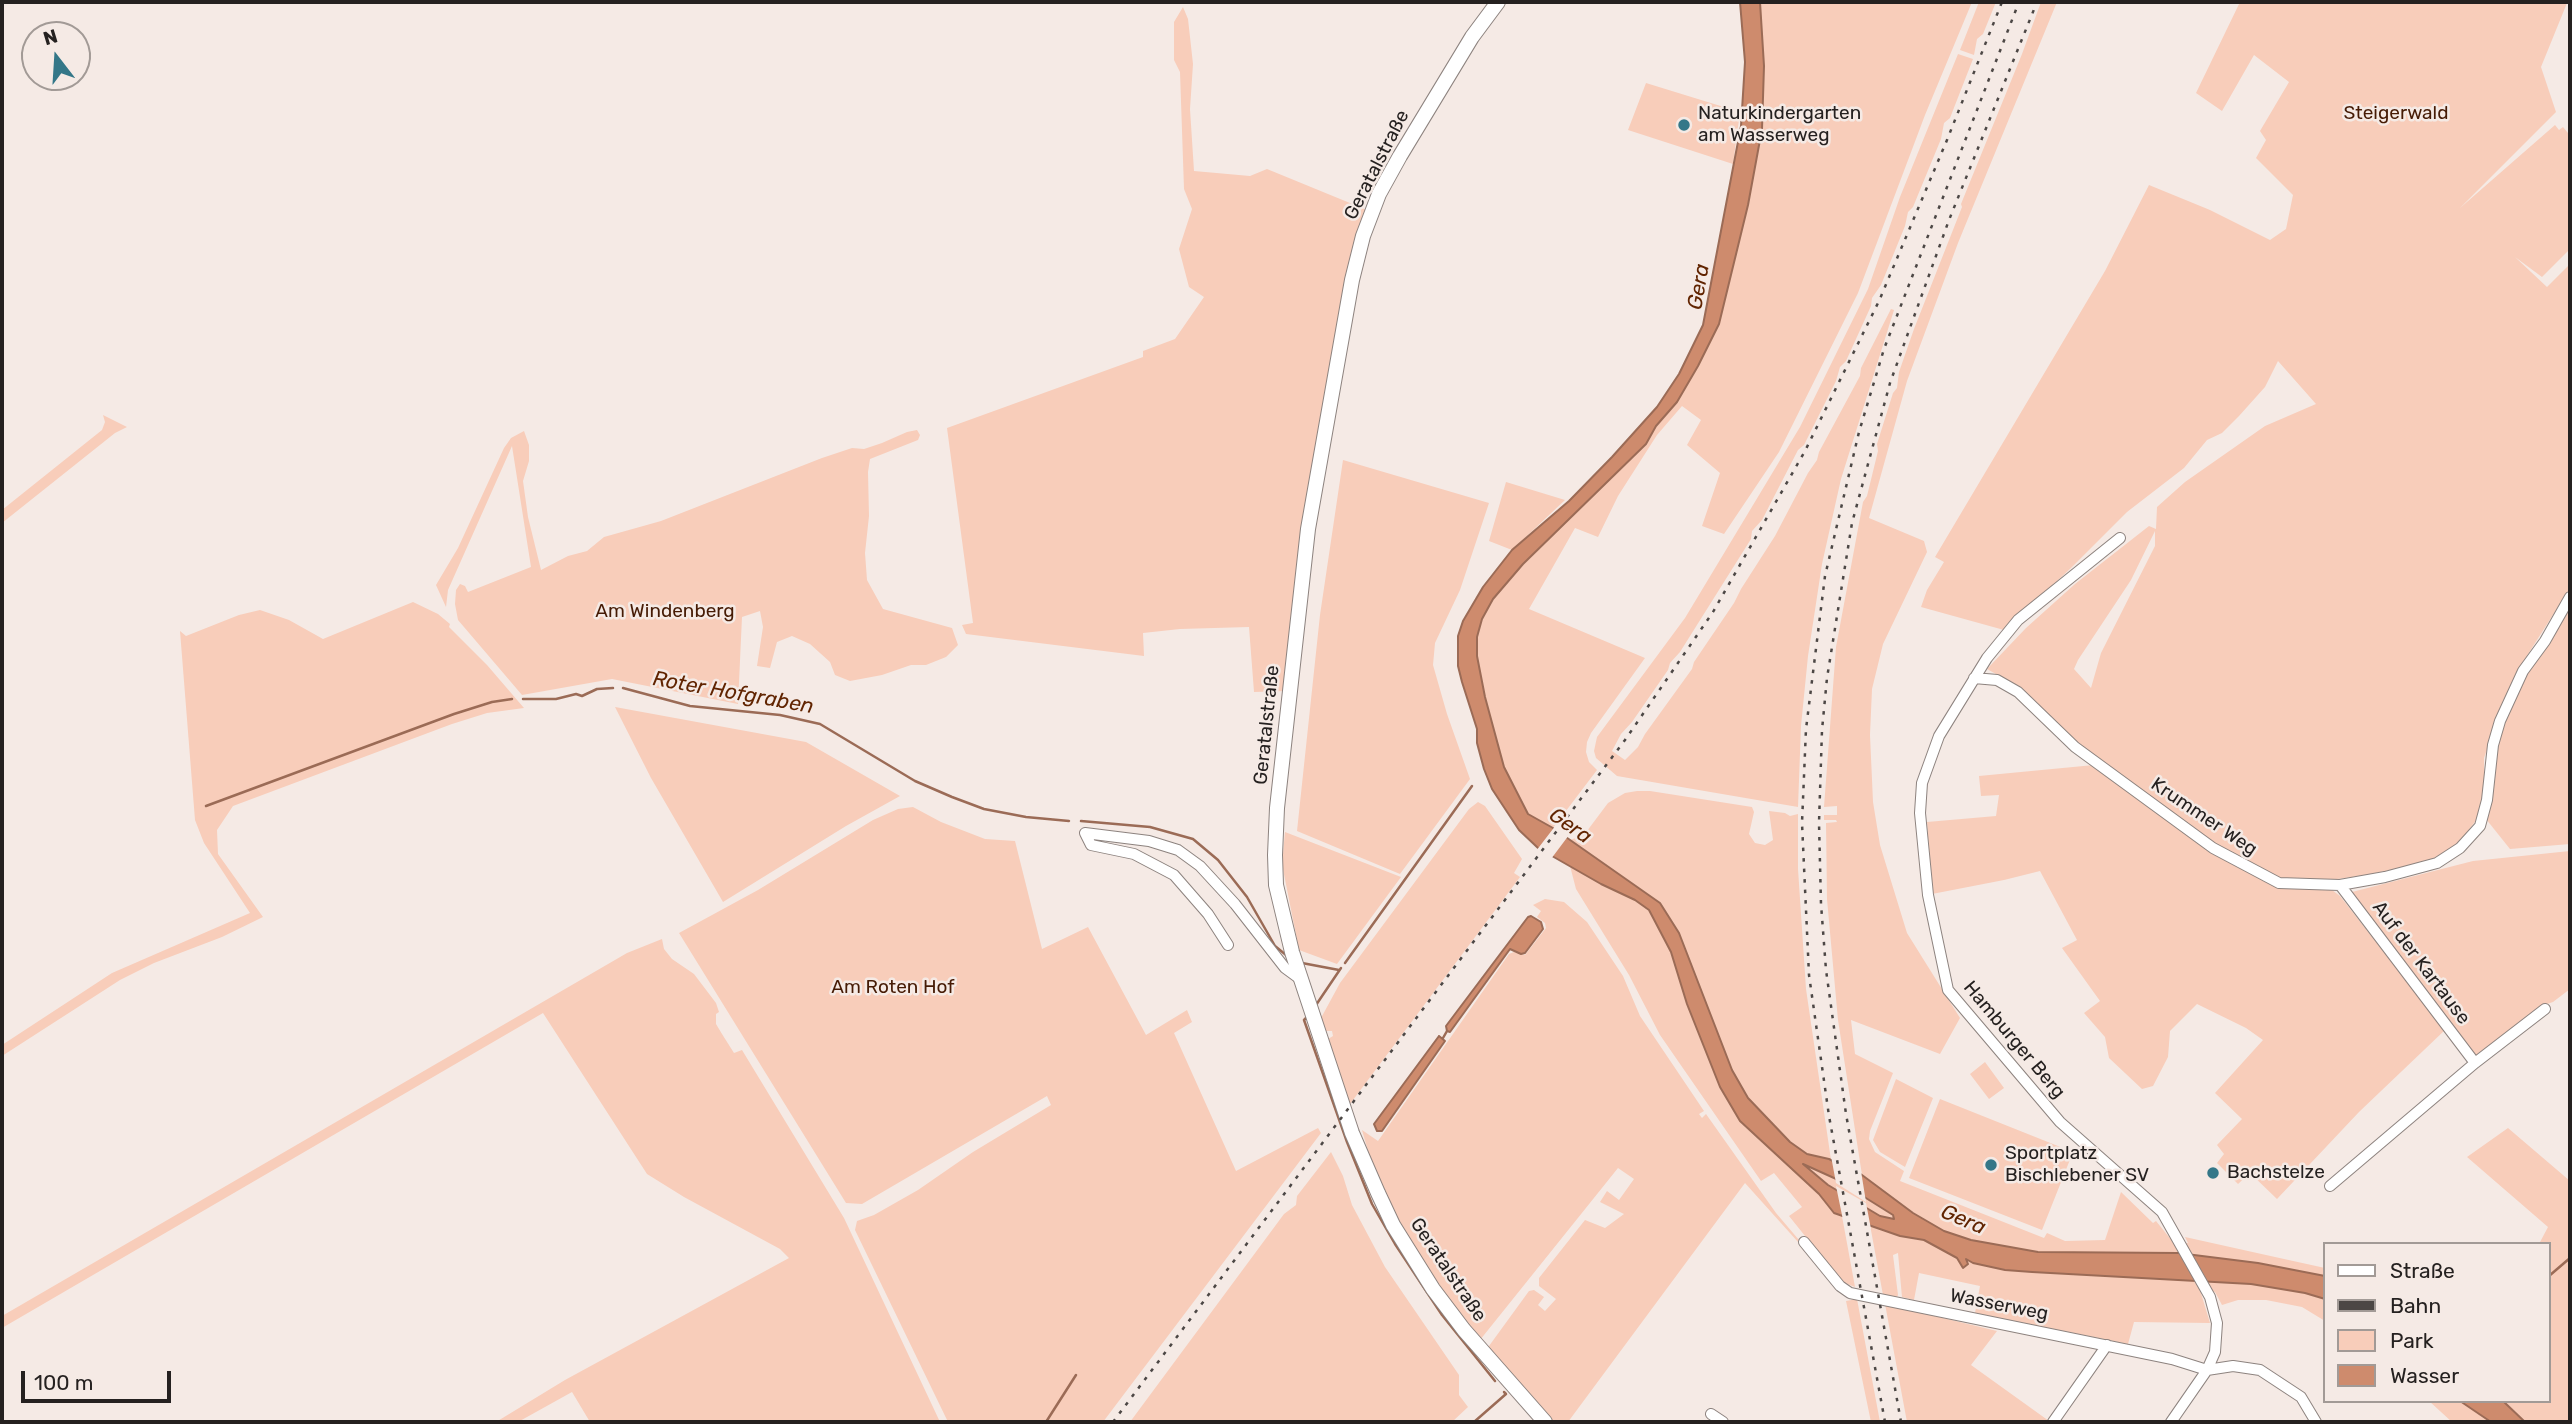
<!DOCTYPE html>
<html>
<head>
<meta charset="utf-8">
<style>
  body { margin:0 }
  #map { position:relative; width:2572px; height:1424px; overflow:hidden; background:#f5eae5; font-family:Rubik,sans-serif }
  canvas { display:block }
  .frame { position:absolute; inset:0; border:4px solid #252120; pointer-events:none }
  .legend { position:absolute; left:2323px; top:1242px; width:228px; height:161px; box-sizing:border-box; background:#f5eae5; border:2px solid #a29a96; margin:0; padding:9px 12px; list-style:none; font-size:21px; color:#252120 }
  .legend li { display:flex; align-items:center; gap:14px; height:35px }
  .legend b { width:35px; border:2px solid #a29a96 }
  .north { position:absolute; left:21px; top:21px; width:70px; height:70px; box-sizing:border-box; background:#f5eae5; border:2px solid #a29a96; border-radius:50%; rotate:343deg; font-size:19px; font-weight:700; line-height:28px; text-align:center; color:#252120 }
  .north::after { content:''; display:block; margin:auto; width:24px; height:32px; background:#347788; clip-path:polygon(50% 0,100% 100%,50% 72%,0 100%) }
  .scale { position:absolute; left:21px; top:1371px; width:150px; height:32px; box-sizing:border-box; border:4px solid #252120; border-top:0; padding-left:9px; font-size:21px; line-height:24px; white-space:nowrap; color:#252120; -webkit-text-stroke:5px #f5eae5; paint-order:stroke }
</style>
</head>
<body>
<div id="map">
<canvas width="2572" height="1424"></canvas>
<div class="frame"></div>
<ul class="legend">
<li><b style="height:9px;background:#fff"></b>Straße</li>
<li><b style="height:9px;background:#4c4745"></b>Bahn</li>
<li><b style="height:19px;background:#f8cdba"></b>Park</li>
<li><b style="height:19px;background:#ce8b6d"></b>Wasser</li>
</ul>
<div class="north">N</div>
<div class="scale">100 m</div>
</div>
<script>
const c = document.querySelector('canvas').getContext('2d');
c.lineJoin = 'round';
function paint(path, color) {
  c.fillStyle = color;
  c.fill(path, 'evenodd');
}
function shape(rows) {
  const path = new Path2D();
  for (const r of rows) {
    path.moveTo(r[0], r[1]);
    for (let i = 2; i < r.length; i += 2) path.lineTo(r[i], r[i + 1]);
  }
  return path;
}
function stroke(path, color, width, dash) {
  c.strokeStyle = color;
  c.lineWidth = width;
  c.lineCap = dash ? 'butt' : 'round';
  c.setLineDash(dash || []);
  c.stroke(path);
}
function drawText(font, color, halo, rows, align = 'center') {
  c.font = font + ' Rubik,sans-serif';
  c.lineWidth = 5;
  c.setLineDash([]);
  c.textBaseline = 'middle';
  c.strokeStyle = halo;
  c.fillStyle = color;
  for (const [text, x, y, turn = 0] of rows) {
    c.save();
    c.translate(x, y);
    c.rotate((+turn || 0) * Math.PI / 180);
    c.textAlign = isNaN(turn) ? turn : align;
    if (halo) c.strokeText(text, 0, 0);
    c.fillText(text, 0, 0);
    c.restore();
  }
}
const green = shape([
  [1760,2,1972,2,1925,115,1858,293,1779,452,1724,534,1702,526,1720,473,1687,445,1701,420,1682,406,1657,435,1618,496,1598,537,1575,528,1529,609,1645,658,1591,733,1587,742,1586,752,1589,762,1597,770,1553,828,1528,814,1504,767,1485,697,1477,656,1477,637,1482,619,1493,599,1523,564,1646,444,1656,426,1677,401,1698,366,1719,324,1748,205,1762,129,1764,66],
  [1979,2,1996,2,1983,34,1977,39,1974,55,1960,50],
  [2041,2,2057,2,1958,243,1907,381,1869,518,1924,541,1927,552,1883,644,1872,689,1870,735,1873,802,1880,845,1907,933,1960,1018,1940,1054,1851,1020,1855,1054,1893,1073,1870,1131,1869,1139,1875,1152,1904,1171,1900,1181,2044,1238,2047,1233,2065,1241,2105,1240,2121,1192,2153,1223,2156,1221,2173,1242,2188,1243,2185,1237,2275,1257,2325,1268,2325,1276,2257,1263,2178,1253,2038,1252,1971,1240,1944,1231,1913,1213,1862,1175,1838,1020,1827,899,1826,823,1837,822,1836,820,1824,820,1824,815,1837,815,1837,806,1824,807,1836,647,1863,502,1867,496,1878,451,1877,444,1893,393,1897,388,1899,372,1914,329,1962,207,1961,204,2022,54],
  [2240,2,2567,3,2541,67,2556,112,2460,208,2555,125,2559,130,2563,127,2568,133,2570,131,2570,249,2542,277,2515,257,2547,287,2570,264,2570,588,2523,662,2506,695,2484,758,2484,797,2480,815,2453,851,2431,861,2367,875,2277,887,2332,890,2340,896,2445,1030,2359,1112,2277,1199,2250,1173,2238,1184,2217,1163,2224,1154,2217,1145,2242,1119,2215,1093,2263,1040,2246,1028,2197,1004,2170,1031,2168,1057,2153,1086,2142,1089,2109,1058,2105,1037,2084,1013,2100,1001,2062,948,2077,940,2040,871,2004,880,1932,894,1927,822,1996,816,1999,795,1981,796,1979,776,2094,765,2212,843,2102,764,2014,684,1987,669,2026,628,2075,584,2149,526,2156,529,2157,507,2185,482,2265,426,2316,404,2278,361,2265,387,2239,416,2222,433,2207,440,2184,468,2127,512,2071,568,2004,630,1921,607,1927,590,1944,562,1935,557,2105,271,2149,185,2210,210,2270,240,2286,229,2293,195,2256,158,2266,140,2260,131,2289,82,2254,55,2222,111,2196,93],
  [2155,531,2155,546,2101,653,2091,688,2074,669,2078,660,2131,580],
  [1183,7,1188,19,1193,64,1190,109,1194,171,1250,176,1267,169,1367,210,1287,691,1254,692,1249,627,1180,629,1143,633,1144,656,966,634,962,625,973,623,947,428,1143,357,1143,351,1175,339,1204,297,1189,287,1179,249,1192,209,1184,189,1180,72,1174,60,1174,22],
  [1958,54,1973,59,1950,118,1944,123,1941,139,1913,207,1908,212,1905,226,1881,285,1872,298,1871,306,1846,361,1840,367,1836,381,1804,445,1798,450,1762,520,1752,531,1751,539,1680,652,1670,663,1668,670,1632,722,1621,734,1612,751,1625,760,1638,747,1645,734,1692,669,1694,662,1734,603,1741,589,1775,536,1808,473,1817,460,1819,452,1860,376,1861,368,1891,309,1894,310,1841,479,1822,564,1808,656,1801,726,1798,807,1617,776,1596,758,1594,751,1597,737,1685,618,1800,427,1868,289,1900,197],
  [1646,83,1740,112,1733,164,1628,130],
  [103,415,127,427,115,433,2,523,2,510,102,430,105,422],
  [917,430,920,435,918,440,870,459,868,472,869,516,865,553,867,580,883,609,952,628,958,645,946,657,926,665,911,665,882,675,850,681,835,675,830,662,810,644,792,636,777,642,770,668,757,666,763,627,760,611,742,617,738,704,612,679,522,695,458,620,455,604,456,590,460,584,465,586,468,592,531,567,512,446,448,590,446,607,436,585,458,548,504,448,511,438,524,431,529,445,529,461,523,481,528,517,541,570,568,556,587,551,604,537,661,521,822,458,852,448,864,449,882,443,907,432],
  [1343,460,1489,503,1460,590,1435,643,1433,665,1447,714,1470,779,1400,874,1297,831,1320,615],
  [1506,482,1565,500,1512,550,1489,541],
  [413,602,438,614,450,624,449,627,487,665,524,708,487,713,452,724,233,806,217,830,218,854,263,917,222,937,154,963,120,980,2,1056,2,1045,112,973,250,913,204,843,195,820,180,631,186,636,239,615,260,610,289,620,323,639],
  [2570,606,2570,844,2510,849,2486,819,2494,752,2508,709,2529,669],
  [615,707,806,742,900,796,846,826,723,902,651,778],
  [1637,791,1650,791,1752,807,1754,812,1749,834,1755,843,1765,845,1773,840,1769,811,1785,813,1790,816,1798,814,1798,869,1806,989,1831,1160,1807,1154,1790,1142,1748,1098,1732,1070,1679,933,1660,903,1570,840,1584,835,1608,803,1625,793],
  [1478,802,1485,806,1522,859,1514,873,1520,877,1350,1104,1328,1039,1333,1036,1332,1031,1325,1031,1321,1018,1340,983,1469,809],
  [913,807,941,822,985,839,1015,841,1042,949,1088,927,1146,1035,1187,1010,1192,1022,1174,1033,1236,1171,1318,1128,1321,1133,1103,1422,948,1422,855,1230,857,1221,874,1215,918,1190,973,1152,1051,1105,1047,1096,862,1204,846,1203,679,933,758,890,873,820,898,809],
  [1285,832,1401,877,1337,964,1299,950,1282,864],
  [2570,851,2570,989,2553,1002,2541,1006,2475,1057,2352,892,2473,861],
  [1570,866,1635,900,1649,910,1671,952,1687,1004,1720,1087,1740,1121,1819,1194,1834,1213,1842,1216,1855,1287,1842,1282,1789,1216,1802,1207,1774,1173,1761,1181,1660,1035,1629,975,1576,889],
  [1545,899,1564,902,1587,922,1623,976,1640,1016,1704,1111,1699,1114,1702,1118,1706,1114,1776,1213,1799,1240,1798,1242,1745,1183,1568,1422,1553,1422,1489,1351,1489,1346,1529,1291,1534,1290,1544,1297,1538,1305,1545,1311,1556,1299,1539,1286,1539,1278,1585,1220,1605,1228,1624,1214,1600,1202,1607,1191,1619,1200,1634,1179,1618,1168,1480,1340,1438,1286,1393,1212,1375,1175,1362,1130,1378,1141,1509,954,1514,952,1525,955,1546,928,1545,923,1537,917,1541,911,1533,905],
  [662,939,664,949,672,959,694,974,716,1003,719,1012,716,1014,716,1024,722,1034,734,1053,742,1050,844,1218,940,1422,590,1422,572,1392,518,1422,496,1422,565,1380,789,1258,780,1249,684,1197,647,1174,543,1013,2,1328,2,1316,627,953],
  [1985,1062,2004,1088,1989,1099,1970,1074],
  [1896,1079,1933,1098,1905,1167,1880,1152,1873,1140],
  [1940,1099,2073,1152,2042,1230,1909,1178],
  [2508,1128,2570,1181,2570,1422,2525,1422,2503,1401,2549,1401,2549,1244,2539,1244,2548,1227,2467,1157],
  [1331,1152,1343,1176,1352,1205,1385,1267,1459,1375,1459,1395,1468,1407,1452,1422,1130,1422,1284,1214,1296,1205,1297,1196],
  [1801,1163,1834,1178,1893,1215,1894,1219,1880,1216,1828,1185],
  [1870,1225,1900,1236,1924,1240,1957,1258,1963,1267,1965,1259,1973,1263,2005,1270,2251,1284,2305,1293,2325,1299,2325,1321,2302,1307,2266,1300,2238,1300,2222,1305,2215,1292,2200,1290,2210,1323,2134,1322,2128,1344,1975,1313,1980,1286,1919,1273,1914,1300,1902,1297,1898,1253,1893,1255,1898,1295,1897,1297,1883,1295],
  [1857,1299,1880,1422,1871,1422,1846,1301],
  [1885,1304,1997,1331,1971,1365,2049,1421,2048,1422,1907,1422],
  [2429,1401,2460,1401,2491,1422,2452,1422]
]);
const water = shape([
  [1740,2,1760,2,1764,66,1762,129,1748,205,1719,324,1698,366,1677,402,1656,426,1646,444,1523,564,1493,599,1482,619,1477,637,1477,656,1485,697,1504,767,1528,814,1553,828,1660,903,1679,933,1732,1070,1748,1098,1790,1142,1807,1154,1829,1159,1862,1175,1913,1213,1944,1231,1971,1240,2038,1252,2178,1253,2258,1263,2325,1276,2325,1299,2305,1293,2251,1284,2032,1272,2005,1270,1973,1263,1966,1259,1968,1264,1963,1268,1957,1258,1924,1240,1900,1236,1834,1213,1819,1194,1740,1121,1720,1087,1687,1004,1671,952,1649,910,1635,900,1601,884,1538,848,1519,830,1492,789,1484,769,1477,743,1477,729,1462,682,1458,666,1458,636,1463,621,1483,587,1512,550,1569,501,1612,457,1657,407,1679,374,1703,325,1741,126,1745,62,1740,2],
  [1803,1164,1834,1178,1893,1215,1894,1219,1880,1216,1828,1185,1803,1164],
  [1531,916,1541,922,1543,929,1525,953,1521,954,1510,949,1450,1032,1447,1031,1446,1026,1528,917,1531,916],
  [1439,1036,1445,1041,1382,1131,1377,1131,1374,1124,1439,1036],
  [2460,1401,2503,1401,2525,1422,2491,1422,2460,1401]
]);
const pier = shape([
  [1556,825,1569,835,1551,859,1536,851],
  [1831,1156,1861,1171,1866,1202,1836,1183],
  [1836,1186,1866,1203,1871,1229,1843,1220]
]);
const stream = shape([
  [623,688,690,706,780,715,820,724,915,781,952,797,984,809,1026,817,1069,821],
  [523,699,556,699,576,694,582,696,597,689,613,688],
  [206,806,454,714,492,702,512,699],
  [1081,821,1150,827,1193,839,1218,860,1247,897,1275,946,1286,955],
  [1302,963,1339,970],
  [1345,963,1472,786],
  [1316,1005,1341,968],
  [1306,1018,1304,1020,1347,1142,1372,1204,1395,1244,1442,1315,1495,1381],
  [1443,1038,1447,1031],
  [2549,1276,2570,1258],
  [1046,1422,1076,1375],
  [1474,1422,1506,1394,1504,1392]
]);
const minor = shape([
  [2120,538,2018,620,1987,658,1939,736,1922,783,1920,813,1928,895,1948,990,2060,1122,2162,1212,2210,1297,2217,1323,2215,1352,2207,1370,2171,1422],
  [1974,678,1997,680,2018,692,2075,747,2213,848,2279,883,2340,885,2385,877,2437,863,2460,848,2480,826,2487,800,2493,745,2500,721,2523,671,2545,641,2570,597],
  [2340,885,2475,1063],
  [1228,945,1208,914,1174,875,1134,854,1091,845,1085,833,1149,841,1178,850,1200,866,1235,904,1285,968,1300,979],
  [2330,1186,2475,1063,2545,1009],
  [1804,1242,1840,1286,1850,1293,2172,1359,2207,1370],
  [2207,1370,2233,1366,2260,1370,2301,1397,2316,1422],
  [1711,1414,1723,1422],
  [2053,1422,2107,1345]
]);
const tertiary = shape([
  [1498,2,1472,37,1400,156,1379,194,1363,236,1352,280,1308,529,1277,808,1275,855,1276,885,1292,952,1352,1133,1378,1193,1393,1225,1433,1289,1464,1330,1545,1422]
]);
const rail = shape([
  [1113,1422,1625,740,1713,612,1805,451,1879,301,1947,140,2002,2],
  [1885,1422,1829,1116,1809,975,1802,823,1806,729,1825,576,1859,432,1884,349,2019,2],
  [1901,1422,1846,1114,1826,970,1821,904,1819,823,1822,730,1827,678,1852,523,1890,383,1949,220,2037,2]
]);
const markers = [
  [1684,125,7,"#347788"],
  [1991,1165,7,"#347788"],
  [2213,1173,7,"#347788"]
];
const poiNames = [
  ["Naturkindergarten",1698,114],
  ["am Wasserweg",1698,136],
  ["Sportplatz",2005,1154],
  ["Bischlebener SV",2005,1176],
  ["Bachstelze",2227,1173]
];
const parkNames = [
  ["Steigerwald",2396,114],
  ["Am Windenberg",665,612],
  ["Am Roten Hof",893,988]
];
const streetNames = [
  ["Geratalstraße",1377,165,-63],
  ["Geratalstraße",1267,725,-84],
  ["Krummer Weg",2204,817,34],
  ["Auf der Kartause",2421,963,53],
  ["Hamburger Berg",2014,1040,50],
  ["Geratalstraße",1448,1270,56],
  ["Wasserweg",1999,1305,11]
];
const waterNames = [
  ["Gera",1699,287,-80],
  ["Roter Hofgraben",733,693,10],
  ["Gera",1570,826,35],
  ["Gera",1963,1220,23]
];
paint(green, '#f8cdba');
paint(water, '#ce8b6d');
stroke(water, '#9b6b56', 2);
paint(pier, '#f5eae5');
stroke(stream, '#9b6b56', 2.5);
stroke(minor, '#8d837f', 12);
stroke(tertiary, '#8d837f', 16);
stroke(minor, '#fff', 10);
stroke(tertiary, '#fff', 14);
stroke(rail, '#4c4745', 2.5, [3.5, 7]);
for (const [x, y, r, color] of markers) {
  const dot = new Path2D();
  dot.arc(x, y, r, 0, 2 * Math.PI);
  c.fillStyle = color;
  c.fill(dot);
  stroke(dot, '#f5eae5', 2.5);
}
drawText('19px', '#252120', '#f5eae5', poiNames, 'left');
drawText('19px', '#461b05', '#f5eae5', parkNames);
drawText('19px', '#252120', '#f5eae5', streetNames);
drawText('italic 21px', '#612401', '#f5eae5', waterNames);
</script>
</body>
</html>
